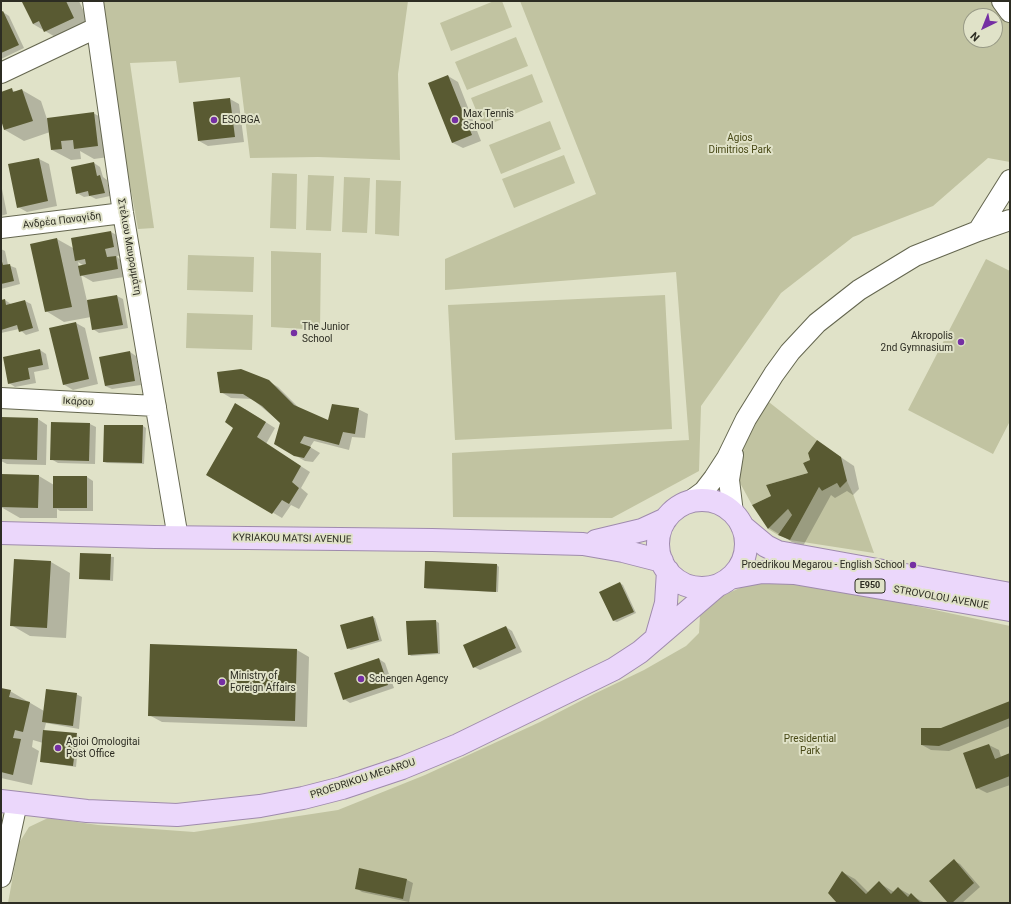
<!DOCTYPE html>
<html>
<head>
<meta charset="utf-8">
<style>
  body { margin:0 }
  #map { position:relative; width:1011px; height:904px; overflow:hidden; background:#e0e2c8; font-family:Roboto,sans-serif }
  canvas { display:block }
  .frame { position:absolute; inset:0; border:2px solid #2d2d23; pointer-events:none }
  .north { position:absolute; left:963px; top:8px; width:40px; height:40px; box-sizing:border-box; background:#e0e2c8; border:1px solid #989a86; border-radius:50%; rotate:223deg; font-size:11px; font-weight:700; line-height:16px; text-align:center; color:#2d2d23 }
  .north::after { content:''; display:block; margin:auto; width:14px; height:18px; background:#752fa3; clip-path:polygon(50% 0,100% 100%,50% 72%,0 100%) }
</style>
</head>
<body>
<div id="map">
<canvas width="1011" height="904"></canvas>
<div class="frame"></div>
<div class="north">N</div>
</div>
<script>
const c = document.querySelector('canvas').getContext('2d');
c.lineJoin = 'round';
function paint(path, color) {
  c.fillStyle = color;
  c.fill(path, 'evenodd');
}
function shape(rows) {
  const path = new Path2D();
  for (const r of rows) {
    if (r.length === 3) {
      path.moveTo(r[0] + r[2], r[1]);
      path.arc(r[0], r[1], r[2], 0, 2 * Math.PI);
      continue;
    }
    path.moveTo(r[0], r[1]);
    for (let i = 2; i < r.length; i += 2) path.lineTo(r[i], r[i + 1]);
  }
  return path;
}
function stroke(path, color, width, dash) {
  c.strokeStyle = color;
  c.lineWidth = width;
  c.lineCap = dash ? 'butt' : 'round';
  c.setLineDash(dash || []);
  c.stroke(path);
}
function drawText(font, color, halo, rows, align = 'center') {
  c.font = font + ' Roboto,sans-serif';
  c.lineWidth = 4;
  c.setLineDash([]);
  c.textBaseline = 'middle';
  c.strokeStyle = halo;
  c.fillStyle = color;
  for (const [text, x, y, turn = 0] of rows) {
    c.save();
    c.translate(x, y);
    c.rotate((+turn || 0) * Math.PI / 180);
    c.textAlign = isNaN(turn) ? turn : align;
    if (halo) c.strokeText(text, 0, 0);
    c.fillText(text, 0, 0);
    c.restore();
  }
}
const green = shape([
  [97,1,408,1,398,74,400,160,318,157,250,158,240,77,179,83,176,61,130,63,154,228,138,229],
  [494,1,502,1,512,27,451,51,440,23],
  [520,1,1010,1,1010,162,988,158,933,206,853,237,781,293,701,406,699,471,612,518,453,517,452,453,689,440,676,272,445,290,445,259,596,194],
  [971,16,995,16,995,40,971,40],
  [516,37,528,66,467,90,455,62],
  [532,74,543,102,483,127,471,98],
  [550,121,561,149,501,174,489,145],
  [564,155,575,183,514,208,502,179],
  [272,173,297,174,296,229,270,228],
  [308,175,334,176,331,231,306,230],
  [344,177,370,178,367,233,342,232],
  [376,180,401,181,399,236,375,234],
  [271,251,321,253,320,330,271,327],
  [188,255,254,257,253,292,187,290],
  [986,259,1010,271,1010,421,993,454,908,410],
  [665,295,672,429,455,440,448,305],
  [187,313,253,315,252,350,186,348],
  [765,399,817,440,808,453,810,460,803,463,808,473,766,485,771,496,752,505,739,481,738,460,747,428],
  [847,481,853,494,874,553,790,540,819,487,822,491,837,483,840,488],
  [788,509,792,515,778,535,768,529],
  [759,579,786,581,864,595,1010,626,1010,903,8,903,19,843,29,827,48,818,98,825,194,832,338,810,425,775,540,722,594,694,644,670,686,646,699,633,700,615,716,599]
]);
const shadow = shape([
  [26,1,79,1,92,29,64,42,33,24],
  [3,12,9,16,24,48,1,59,1,13],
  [448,76,458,82,481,141,463,148,453,143,429,84],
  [12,90,16,92,22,90,41,101,47,119,93,113,112,123,116,156,94,159,80,151,81,159,71,160,52,150,50,132,24,141,5,130,1,117,1,93],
  [230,99,239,104,244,142,208,146,199,141],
  [39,159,49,164,57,206,27,212,18,207],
  [94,163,100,167,103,177,107,180,110,196,96,199,90,196,84,197,77,193],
  [1,184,7,214,1,216],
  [111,232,124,239,126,254,117,256,118,258,128,264,130,276,93,282,81,275,87,301,117,296,123,299,128,328,99,333,93,329,91,317,64,322,46,311,57,239,73,248],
  [78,262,81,264,85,266,79,266],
  [1,249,5,251,8,265,16,268,20,284,1,289],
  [5,300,11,304,25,301,31,304,39,331,26,335,19,329,1,333,1,301],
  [76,323,85,328,98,384,73,390,63,384],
  [40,350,46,354,49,369,34,372,36,383,15,387,9,383],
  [130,352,136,356,141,385,112,389,105,386],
  [268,381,278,387,301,410,328,422,358,409,368,414,365,438,352,437,349,450,314,441,310,447,320,453,313,462,305,461,275,444,281,423,252,399,231,398,221,392],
  [245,409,275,428,266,444,310,472,301,488,308,494,299,509,291,505,282,518,207,474],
  [1,418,38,419,47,425,46,465,7,464,1,461],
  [52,423,90,424,96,427,95,464,58,463,51,459],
  [143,426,146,428,144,464,107,463,104,462],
  [818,442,854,466,859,489,853,495,847,491,835,498,831,495,803,546,792,542,769,528,773,496,810,474],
  [39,476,54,485,87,477,93,481,93,511,60,511,57,509,57,518,20,518,1,507],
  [81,554,114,557,113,581,80,579],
  [15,560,51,562,70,573,66,638,30,636,11,625],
  [497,565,499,567,498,592,427,589,425,588],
  [620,583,623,585,636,613,617,622,614,621],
  [372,617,375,618,382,641,351,650,348,648],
  [436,621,439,623,440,654,411,656,409,654],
  [506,627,512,631,522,652,480,670,474,667],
  [297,650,309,657,307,727,162,722,149,715],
  [379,659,385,663,394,688,350,703,344,699],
  [1,689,10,691,44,711,76,694,82,697,79,729,46,723,44,731,79,736,76,767,41,762,43,743,33,740,32,747,39,751,32,785,1,778],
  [1010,702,1010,726,949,751,931,750,922,745,941,729],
  [989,745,999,750,1001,757,1010,754,1010,785,987,793,977,788],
  [954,861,960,864,980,887,962,903,949,903],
  [842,872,855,879,869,893,879,883,894,892,898,888,925,903,838,903],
  [407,880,413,883,409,902,362,892,356,888]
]);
const building = shape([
  [24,1,66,1,74,18,44,32,39,21,33,24,22,2],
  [3,11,19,45,1,53,1,12],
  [448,75,472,135,452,143,428,83],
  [12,88,13,92,22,89,33,121,4,130,1,120,1,92],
  [230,98,235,137,198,141,193,102],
  [94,112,98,146,74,149,73,140,61,141,62,149,51,150,47,118],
  [39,158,48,201,17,208,8,164],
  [94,162,97,176,100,175,105,193,89,196,88,191,76,194,71,167],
  [111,231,114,247,105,249,107,257,116,256,118,269,80,276,78,266,86,264,85,259,75,261,71,238],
  [57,238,72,307,45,312,30,244],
  [1,258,3,265,10,264,14,281,1,284],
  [117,295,123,325,92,330,87,300],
  [5,299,6,305,25,300,33,328,19,332,17,325,1,330,1,300],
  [76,322,89,379,63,385,49,328],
  [40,349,43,365,28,368,30,379,8,384,3,357],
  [130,351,135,381,105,386,99,357],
  [241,369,269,380,294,405,328,420,332,404,359,408,355,434,343,432,339,445,304,436,300,443,311,447,304,458,294,456,274,444,280,423,262,406,243,394,220,393,217,372],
  [235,403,266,422,257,437,301,466,292,482,299,488,289,504,282,500,272,514,206,475,233,428,225,422],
  [1,417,38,418,37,460,1,459],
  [51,422,90,423,89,461,50,460],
  [104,425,143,425,142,463,103,462],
  [817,440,841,457,847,481,840,488,837,483,822,491,819,487,790,540,778,535,792,515,788,509,768,529,752,505,771,496,766,485,808,473,803,463,810,460,808,453],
  [1,474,39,475,38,508,1,507],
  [53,476,87,476,87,508,53,508],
  [80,553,111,554,110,580,79,579],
  [14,559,51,561,47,628,10,626],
  [425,561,497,564,496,592,424,588],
  [620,582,634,612,613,621,599,592],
  [373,616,379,640,347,649,340,625],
  [436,620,438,653,408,655,406,621],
  [506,626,516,648,473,668,463,645],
  [150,644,297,649,295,721,148,716],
  [379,658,388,685,343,700,334,673],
  [1,688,11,690,9,697,30,702,23,732,15,730,13,738,21,739,13,775,1,772],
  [46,689,77,693,73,726,42,722],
  [1010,701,1010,718,939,746,921,745,921,728,941,728],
  [43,730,77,733,73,766,40,762],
  [989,744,995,759,1010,753,1010,776,976,789,963,753],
  [954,859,974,883,952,903,948,903,929,881],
  [359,868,407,879,403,899,355,889],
  [842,871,866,894,879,881,891,894,898,887,908,897,911,893,921,903,837,903,828,893]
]);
const minor = shape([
  [93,1,123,213,178,538],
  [1002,1,1010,12],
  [1,73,96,28],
  [1,228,123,213],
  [978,231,1010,180],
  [1,398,156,406],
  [733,455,729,480,733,513],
  [689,502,704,491,714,478,727,458,746,419,774,374,790,352,817,323,859,290,915,256,978,231,1010,220],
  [1,877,17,803]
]);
const major = shape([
  [702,544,44],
  [742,526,766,546,778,552,1010,594],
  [1,533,155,537,432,540,583,544,623,551,662,561],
  [596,541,642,530,666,519],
  [730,578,762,572,794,573,1010,610],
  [656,638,666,603,668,571],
  [1,801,87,811,177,815,260,806,303,798,342,788,402,768,458,745,614,669,640,652,717,586]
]);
const markers = [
  [214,120,4,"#752fa3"],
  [455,120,4,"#752fa3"],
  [294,333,4,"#752fa3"],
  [961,342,4,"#752fa3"],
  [913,565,4,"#752fa3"],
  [361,679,4,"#752fa3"],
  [222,682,4,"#752fa3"],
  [58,748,4,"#752fa3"]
];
const shields = [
  [870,586,30]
];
const shieldNames = [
  ["E950",870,586]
];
const poiNames = [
  ["Max Tennis",463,114],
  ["School",463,126],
  ["ESOBGA",222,120],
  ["The Junior",302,327],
  ["School",302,339],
  ["Akropolis",953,336,"right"],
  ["2nd Gymnasium",953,348,"right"],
  ["Proedrikou Megarou - English School",905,565,"right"],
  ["Ministry of",230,676],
  ["Foreign Affairs",230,688],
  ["Schengen Agency",369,679],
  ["Agioi Omologitai",66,742],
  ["Post Office",66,754]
];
const parkNames = [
  ["Agios",740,138],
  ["Dimitrios Park",740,150],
  ["Presidential",810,739],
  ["Park",810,751]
];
const streetNames = [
  ["Ανδρέα Παναγίδη",62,221,-7],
  ["Στέλιου Μαυρομμάτη",129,247,80],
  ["Ικάρου",78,402,3],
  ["KYRIAKOU MATSI AVENUE",292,539,1],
  ["STROVOLOU AVENUE",941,598,10],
  ["PROEDRIKOU MEGAROU",363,779,-18]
];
paint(green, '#c1c3a1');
paint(shadow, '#0003');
paint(building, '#595a32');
stroke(minor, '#64664f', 22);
stroke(major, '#9f8bad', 24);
stroke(minor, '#fff', 20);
stroke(major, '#ebd7fb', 22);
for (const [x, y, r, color] of markers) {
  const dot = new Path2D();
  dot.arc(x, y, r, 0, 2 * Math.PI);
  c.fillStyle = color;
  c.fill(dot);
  stroke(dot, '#e0e2c8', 1.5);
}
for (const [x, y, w] of shields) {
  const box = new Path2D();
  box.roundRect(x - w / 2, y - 7, w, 14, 3);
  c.fillStyle = '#e0e2c8';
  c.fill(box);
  stroke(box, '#2d2d23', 1);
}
drawText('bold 9px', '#2d2d23', null, shieldNames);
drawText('10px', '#2d2d23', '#e0e2c8', poiNames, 'left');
drawText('10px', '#474815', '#e0e2c8', parkNames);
drawText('10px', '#2d2d23', '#e0e2c8', streetNames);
</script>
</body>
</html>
